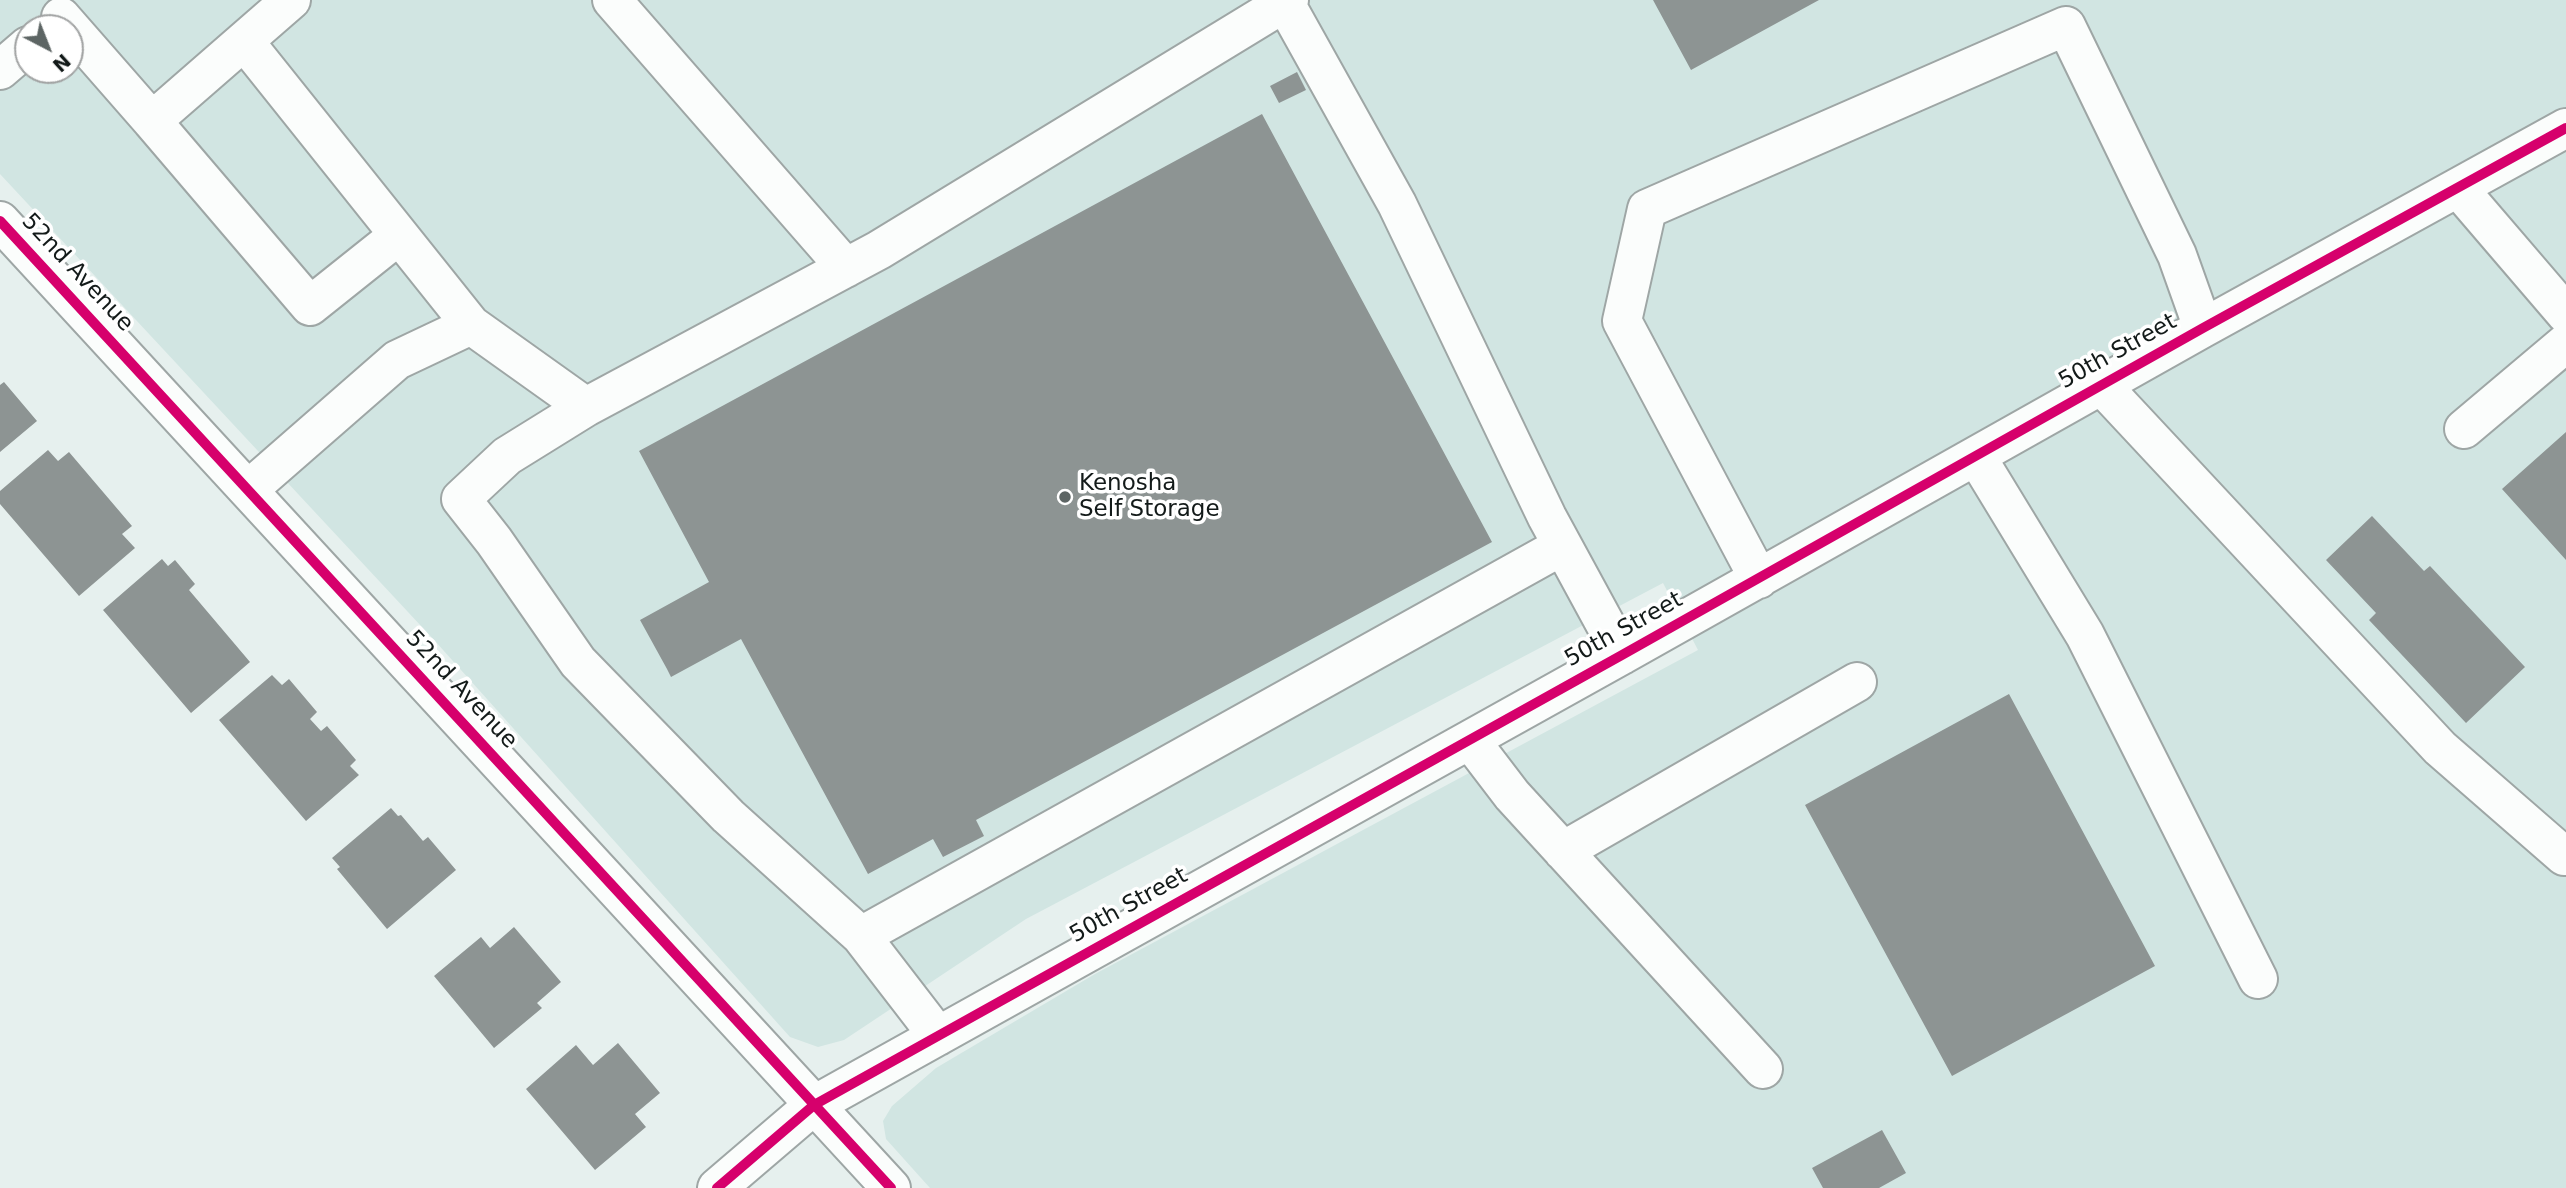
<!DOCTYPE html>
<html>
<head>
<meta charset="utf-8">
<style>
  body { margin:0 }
  #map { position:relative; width:2566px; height:1188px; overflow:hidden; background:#e6f0ee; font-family:"DejaVu Sans",sans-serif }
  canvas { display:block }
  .north { position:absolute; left:14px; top:14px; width:70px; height:70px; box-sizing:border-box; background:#fff; border:2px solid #a1a3a3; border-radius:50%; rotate:138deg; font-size:19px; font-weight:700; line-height:28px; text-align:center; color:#131a19 }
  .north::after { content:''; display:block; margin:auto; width:24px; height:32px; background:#5d6564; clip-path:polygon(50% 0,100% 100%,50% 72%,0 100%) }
</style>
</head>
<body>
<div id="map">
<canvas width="2566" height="1188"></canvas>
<div class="north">N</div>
</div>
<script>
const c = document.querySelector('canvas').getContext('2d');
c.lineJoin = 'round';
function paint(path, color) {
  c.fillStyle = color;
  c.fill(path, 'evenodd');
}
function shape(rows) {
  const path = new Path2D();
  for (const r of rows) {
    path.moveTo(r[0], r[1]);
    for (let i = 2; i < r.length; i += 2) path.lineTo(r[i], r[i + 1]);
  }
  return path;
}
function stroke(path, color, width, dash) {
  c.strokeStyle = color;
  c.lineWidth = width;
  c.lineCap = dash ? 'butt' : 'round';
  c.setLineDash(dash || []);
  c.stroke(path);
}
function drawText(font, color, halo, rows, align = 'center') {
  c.font = font + ' "DejaVu Sans",sans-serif';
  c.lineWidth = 7;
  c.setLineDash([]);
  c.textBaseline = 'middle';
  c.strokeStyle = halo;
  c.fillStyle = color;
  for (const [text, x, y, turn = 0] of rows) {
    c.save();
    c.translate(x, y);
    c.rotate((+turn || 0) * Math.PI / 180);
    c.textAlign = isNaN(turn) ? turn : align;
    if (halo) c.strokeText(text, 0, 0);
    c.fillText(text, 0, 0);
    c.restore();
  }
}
const built = shape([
  [0,0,2566,0,2566,1188,930,1188,886,1139,883,1121,892,1106,936,1068,1095,974,1698,650,1663,583,1026,919,844,1040,818,1047,790,1037,435,641,0,174],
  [28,28,70,28,70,70,28,70]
]);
const building = shape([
  [1653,0,1819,0,1691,70],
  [1297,72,1306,90,1279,103,1270,86],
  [1262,114,1492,542,976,820,984,836,943,857,933,839,868,874,741,639,671,677,667,669,640,620,709,582,639,451],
  [4,382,37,421,0,452,0,385],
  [2566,432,2566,560,2502,489],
  [48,450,58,461,69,452,132,526,122,534,135,548,79,596,0,504,0,491],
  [2372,516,2424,571,2430,566,2525,667,2466,723,2369,620,2376,613,2326,560],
  [162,559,168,566,175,560,195,584,189,590,250,662,191,713,103,610],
  [272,675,282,685,289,679,317,712,310,719,321,731,327,726,356,760,350,766,359,775,306,821,219,720],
  [2009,694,2155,966,1952,1076,1805,805],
  [391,808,398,816,401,815,423,841,428,837,456,870,387,929,337,869,340,867,332,858],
  [514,927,561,982,537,1003,542,1008,494,1048,434,976,481,937,490,948],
  [618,1043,660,1093,635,1114,646,1127,595,1170,526,1089,576,1045,593,1065],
  [1882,1130,1906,1173,1879,1188,1823,1188,1812,1168]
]);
const minor = shape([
  [291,0,152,121,310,306,399,235],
  [612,0,846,268],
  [1285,3,1397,204,1547,517,1622,655],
  [61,17,152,121],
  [244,41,471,325,586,407,879,250,1289,0],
  [0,70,28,46],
  [2458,188,2566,314],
  [0,221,891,1188],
  [2102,386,2440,748,2564,856],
  [586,407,507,456,461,499,494,541,578,662,728,816,861,936,938,1036],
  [2464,429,2566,343],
  [1976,456,2085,635,2258,979],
  [248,490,397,360,471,325],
  [1759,579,1622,321,1647,209,2066,26,2177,255,2203,328],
  [1470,740,1512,795,1763,1069],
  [1563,851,1857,682],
  [861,936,1562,546],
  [717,1188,814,1105,1622,655,2203,328,2566,128]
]);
const cycleway = shape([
  [0,221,891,1188],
  [717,1188,814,1105,1622,655,2203,328,2566,128]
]);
const markers = [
  [1065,497,7,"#5d6564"]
];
const streetNames = [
  ["52nd Avenue",77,273,47],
  ["50th Street",2118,352,-29],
  ["50th Street",1624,630,-29],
  ["52nd Avenue",461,690,47],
  ["50th Street",1129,906,-29]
];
const poiNames = [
  ["Kenosha",1079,484],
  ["Self Storage",1079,510]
];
paint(built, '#d1e5e2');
paint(building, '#8d9493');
stroke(minor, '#9ea6a5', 42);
stroke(minor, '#fbfdfc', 38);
stroke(cycleway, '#d6006c', 10);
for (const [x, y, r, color] of markers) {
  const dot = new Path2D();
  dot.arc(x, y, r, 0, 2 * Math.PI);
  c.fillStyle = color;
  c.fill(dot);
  stroke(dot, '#fff', 2.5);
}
drawText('23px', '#131a19', '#fff', streetNames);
drawText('23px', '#131a19', '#fff', poiNames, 'left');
</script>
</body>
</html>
